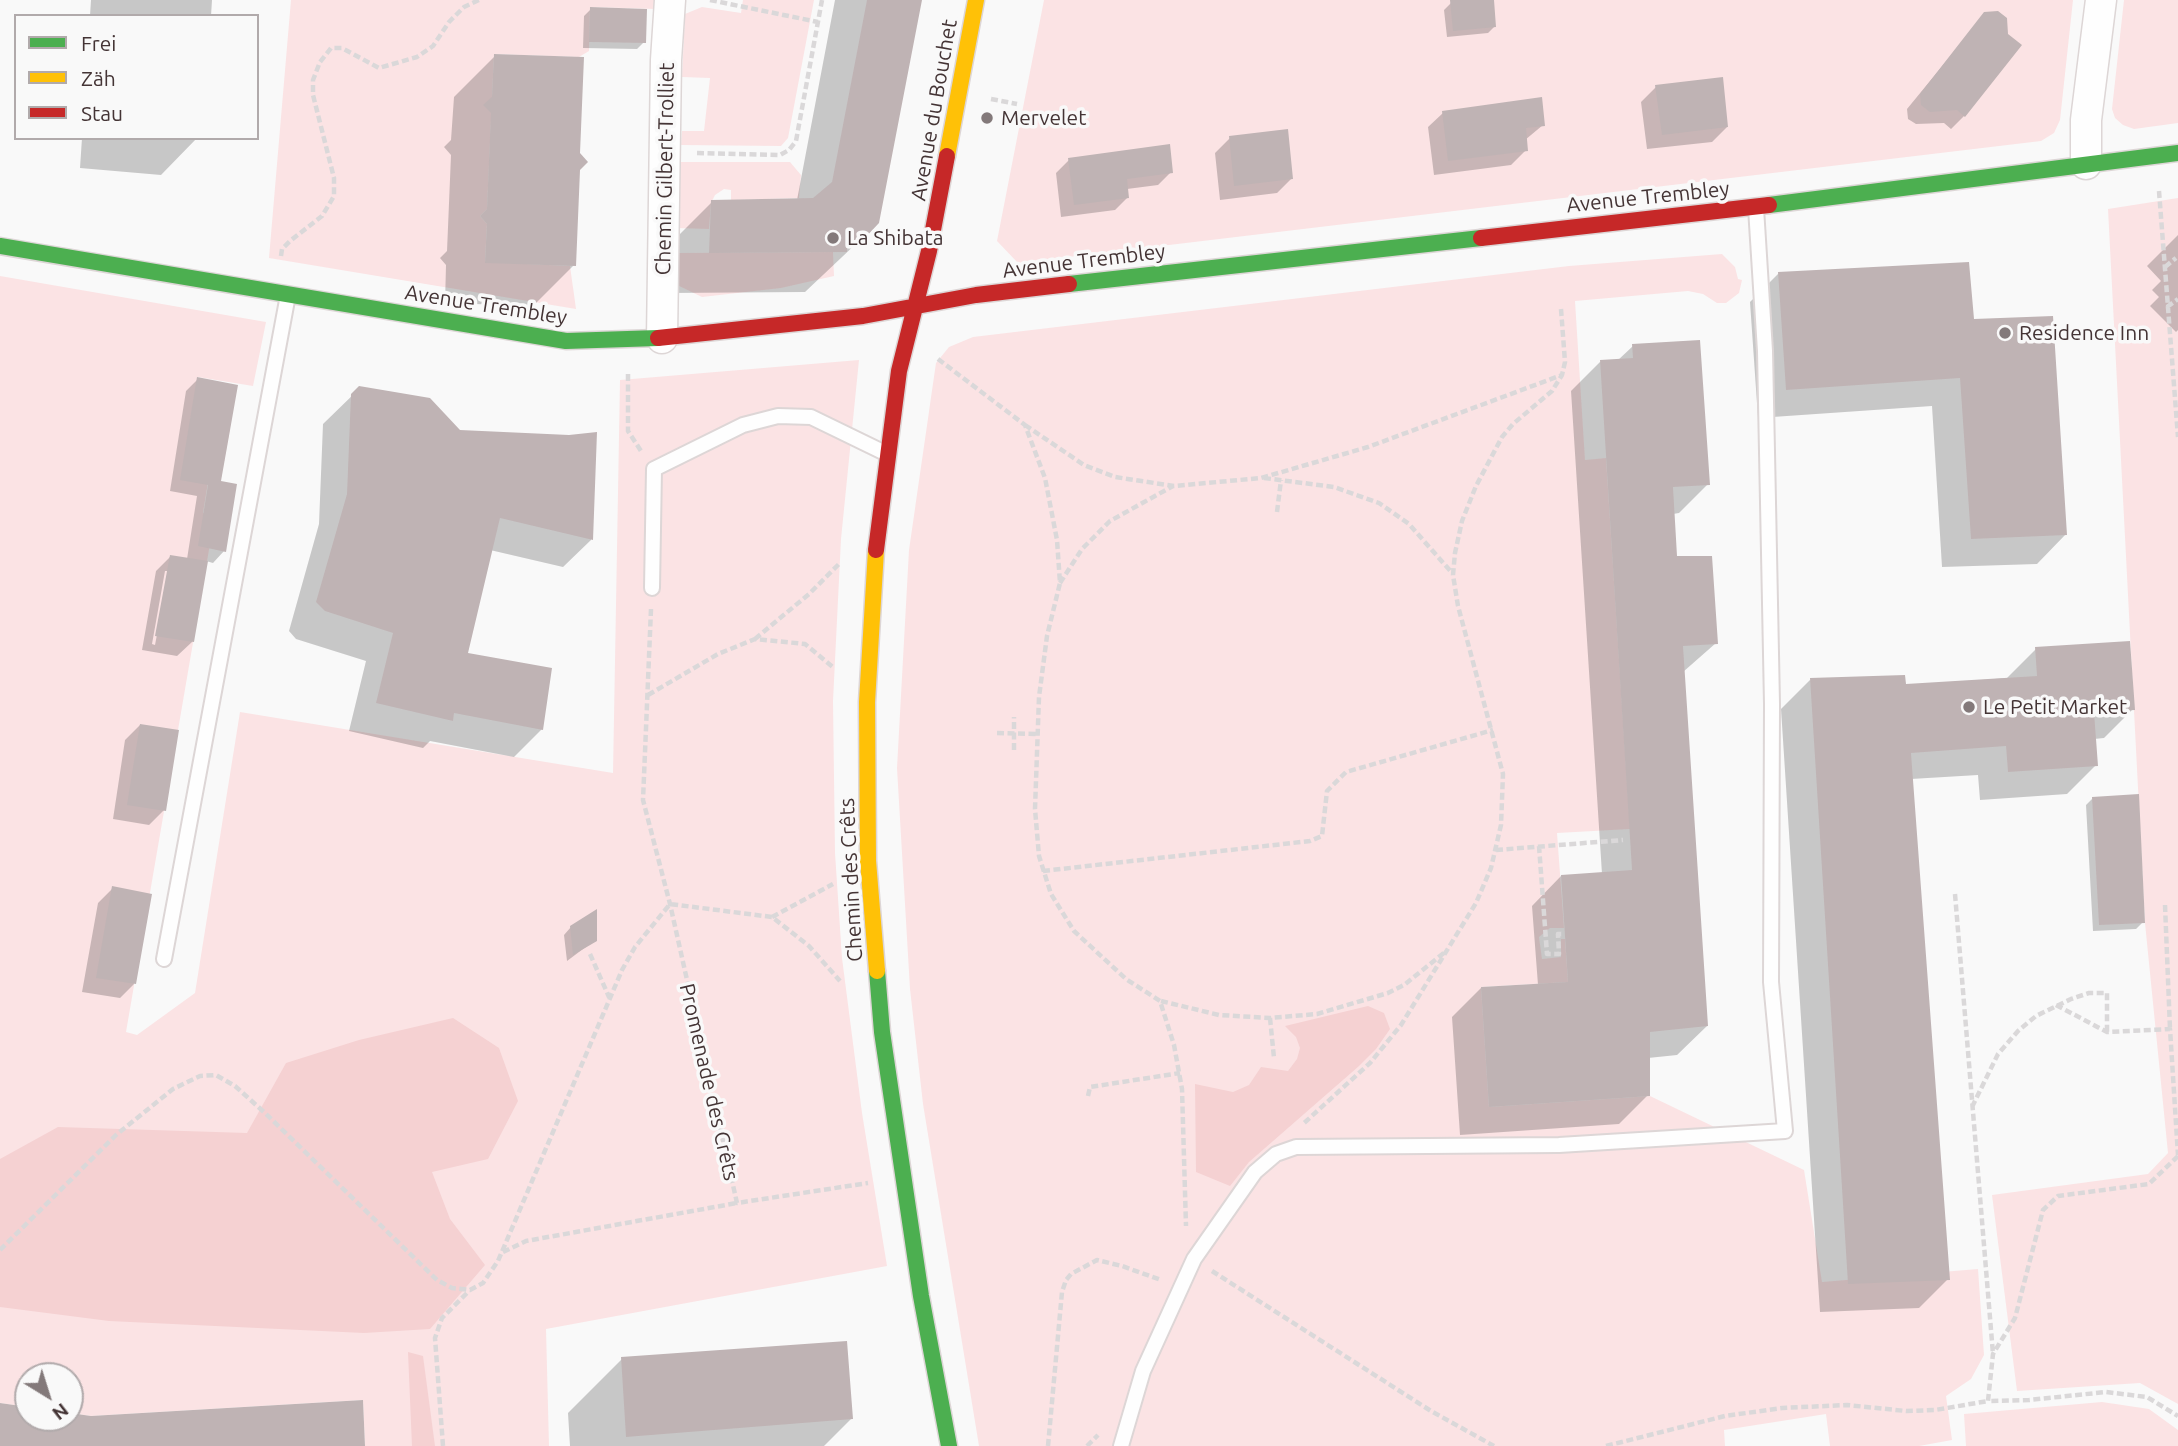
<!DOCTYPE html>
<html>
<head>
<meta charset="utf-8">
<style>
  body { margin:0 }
  #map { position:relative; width:2178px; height:1446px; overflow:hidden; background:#f9f9f9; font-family:Ubuntu,sans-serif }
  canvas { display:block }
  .legend { position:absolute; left:14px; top:14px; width:245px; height:126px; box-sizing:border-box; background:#f9f9f9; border:2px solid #b1aaab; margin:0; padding:9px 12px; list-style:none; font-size:21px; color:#443435 }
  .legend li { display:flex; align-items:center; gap:14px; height:35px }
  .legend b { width:35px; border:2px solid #b1aaab }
  .north { position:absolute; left:14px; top:1362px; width:70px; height:70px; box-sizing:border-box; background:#f9f9f9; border:2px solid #b1aaab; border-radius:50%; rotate:142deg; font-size:19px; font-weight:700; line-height:28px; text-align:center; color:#443435 }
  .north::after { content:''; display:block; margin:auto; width:24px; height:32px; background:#83797a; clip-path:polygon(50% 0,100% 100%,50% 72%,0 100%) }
</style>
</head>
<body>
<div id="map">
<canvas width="2178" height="1446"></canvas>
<ul class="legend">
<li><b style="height:9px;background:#4caf50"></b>Frei</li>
<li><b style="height:9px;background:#ffc107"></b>Zäh</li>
<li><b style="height:9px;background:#c62828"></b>Stau</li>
</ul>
<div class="north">N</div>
</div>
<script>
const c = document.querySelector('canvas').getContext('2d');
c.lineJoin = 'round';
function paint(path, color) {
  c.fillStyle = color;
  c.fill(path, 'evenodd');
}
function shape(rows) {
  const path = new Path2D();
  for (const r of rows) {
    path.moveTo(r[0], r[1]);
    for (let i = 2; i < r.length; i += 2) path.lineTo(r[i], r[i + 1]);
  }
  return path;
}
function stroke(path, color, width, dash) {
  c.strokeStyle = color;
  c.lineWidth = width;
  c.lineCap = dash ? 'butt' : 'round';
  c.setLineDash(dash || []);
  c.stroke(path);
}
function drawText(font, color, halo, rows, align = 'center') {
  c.font = font + ' Ubuntu,sans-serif';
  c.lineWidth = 7;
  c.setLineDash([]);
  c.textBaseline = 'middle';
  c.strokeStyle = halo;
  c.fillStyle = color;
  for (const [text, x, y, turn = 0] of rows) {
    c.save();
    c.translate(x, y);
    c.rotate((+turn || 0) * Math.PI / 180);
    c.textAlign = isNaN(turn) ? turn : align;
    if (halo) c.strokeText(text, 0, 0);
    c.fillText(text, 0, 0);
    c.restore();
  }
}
const green = shape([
  [291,0,655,0,655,9,590,7,589,51,579,57,494,54,487,209,480,216,487,224,485,262,570,266,576,309,269,258],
  [743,0,814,0,788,138,781,146,681,145,682,131,704,131,710,78,682,77,685,14,702,7,741,13],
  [1044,0,2073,0,2060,120,2054,133,2041,141,1018,263,997,241],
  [2124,0,2178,0,2178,123,2134,129,2123,125,2115,118,2112,109],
  [678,162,790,162,801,175,799,198,731,200,731,190,724,189,715,195,711,203,709,229,675,228],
  [2178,198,2178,1404,2140,1383,2017,1391,1992,1195,2148,1174,2168,1153,2145,923,2108,209],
  [833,252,834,276,781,288,702,297,673,283,676,253],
  [1722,254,1735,267,1738,279,1742,280,1739,293,1726,303,1717,303,1703,294,1688,291,1575,301,1585,460,1606,458,1630,829,1557,833,1564,928,1550,928,1539,937,1542,959,1561,957,1561,939,1565,939,1568,982,1481,987,1489,1107,1650,1096,1804,1170,1822,1282,1978,1269,1984,1355,1971,1379,1946,1396,1952,1440,1919,1446,1830,1446,1826,1414,1724,1430,1725,1446,979,1446,923,1104,910,989,897,768,909,550,936,363,949,347,973,337,1569,266],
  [0,276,266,322,253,386,198,377,190,422,230,429,221,478,209,476,203,513,215,515,126,1032,137,1035,195,993,240,712,613,773,620,380,859,360,841,539,833,701,835,853,842,958,862,1113,887,1266,546,1329,549,1446,365,1446,363,1400,91,1416,70,1413,70,1376,28,1376,28,1407,0,1403],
  [2102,1402,2149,1409,2178,1430,2178,1446,1966,1446,1964,1414]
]);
const forest = shape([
  [1368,1006,1384,1013,1390,1029,1376,1049,1359,1066,1249,1162,1230,1186,1196,1172,1195,1084,1233,1092,1249,1085,1261,1067,1288,1071,1297,1059,1300,1048,1296,1037,1285,1026],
  [453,1018,499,1048,518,1101,488,1159,432,1172,450,1219,485,1265,430,1329,364,1333,109,1321,0,1307,0,1159,58,1127,247,1133,286,1063,359,1040],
  [408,1352,423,1356,435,1446,412,1446]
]);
const shadow = shape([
  [91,0,212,0,211,16,90,16],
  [835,0,920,0,878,223,805,292,668,293,671,243,712,202,797,200],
  [1472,0,1492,0,1495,26,1488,33,1447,37,1444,10,1451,3],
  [591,9,644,42,637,49,583,48,584,16],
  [1985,14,1964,116,1951,129,1944,123,1916,124,1908,119,1907,109],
  [495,56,578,169,574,265,533,306,445,303,446,265,440,258,447,251,451,155,444,147,451,140,454,97],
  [1656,87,1727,127,1712,142,1647,149,1641,102],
  [1443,113,1543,125,1525,140,1526,150,1511,165,1434,175,1428,127],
  [82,138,197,138,161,175,80,168],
  [1230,138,1292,178,1277,193,1220,200,1215,153],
  [1069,160,1171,172,1158,185,1127,189,1128,197,1115,210,1061,217,1056,173],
  [2178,235,2178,330,2176,332,2150,306,2159,297,2152,290,2161,281,2147,266],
  [1779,273,1972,321,2066,534,2037,564,1942,567,1932,406,1758,418,1750,302],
  [1633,346,1708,484,1679,513,1673,514,1676,558,1716,643,1683,672,1707,1026,1677,1055,1648,1058,1648,1095,1619,1124,1460,1135,1452,1017,1481,988,1538,985,1532,906,1561,876,1602,874,1571,391,1600,362,1617,361],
  [198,379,219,483,224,551,213,563,206,561,192,642,177,656,142,650,156,571,170,557,187,559,197,496,170,491,186,391],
  [165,571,169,571,155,645,152,644],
  [360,388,459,432,569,436,595,434,591,540,563,567,490,550,466,655,542,729,514,757,430,741,423,748,349,731,366,661,296,639,289,631,319,524,323,424],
  [2036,649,2133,709,2104,738,2094,739,2096,765,2067,794,1980,800,1978,775,1911,779,1948,1279,1919,1308,1820,1312,1781,709,1810,680,1904,686,2007,678],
  [140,725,164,810,149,825,113,819,125,740],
  [2093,798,2143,922,2136,929,2093,931,2086,805],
  [113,888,134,984,120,998,82,992,98,903],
  [571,927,595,940,567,961,564,935],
  [622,1359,851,1419,824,1446,570,1446,568,1413]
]);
const building = shape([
  [867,0,922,0,879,223,863,240,847,246,847,252,709,253,711,200,813,198,832,182],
  [1450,0,1494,0,1496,27,1453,31],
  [590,7,647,9,646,43,589,42],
  [1998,11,2007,18,2008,34,2022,45,1965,117,1957,110,1930,112,1921,105,1920,94,1984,12],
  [494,54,584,57,580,153,588,162,580,170,576,266,485,263,487,224,480,216,487,209,491,113,483,105,492,97],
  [1723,77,1728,127,1662,135,1655,85],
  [1542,97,1545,126,1526,128,1528,151,1448,161,1442,111],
  [1288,129,1293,179,1234,186,1229,136],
  [1170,144,1173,173,1127,179,1129,198,1074,205,1068,158],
  [1969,262,1974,319,2053,316,2067,535,1971,539,1960,378,1786,390,1778,272],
  [1700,340,1710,485,1673,487,1677,556,1712,556,1718,644,1683,646,1708,1026,1650,1032,1650,1096,1489,1107,1481,987,1568,982,1561,875,1632,870,1600,360,1633,358,1632,344],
  [197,377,238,385,221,481,237,484,226,552,198,546,208,485,180,480],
  [359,386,430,398,460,430,569,435,597,432,593,540,500,518,468,653,552,668,543,730,454,713,453,721,376,703,393,633,325,611,316,602,347,494,351,394],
  [170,555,208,561,194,642,155,636],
  [2130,641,2135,710,2094,712,2098,766,2008,772,2006,746,1911,753,1950,1280,1848,1284,1810,678,1905,675,1906,684,2037,676,2035,647],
  [140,724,179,730,166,811,127,805],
  [2139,794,2145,923,2099,925,2092,797],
  [112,886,152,894,136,984,96,978],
  [597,909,597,941,573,955,570,926],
  [847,1341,853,1419,626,1437,621,1357],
  [363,1400,365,1446,0,1446,0,1403,28,1407,28,1418,70,1418,70,1413,91,1416]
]);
const path = shape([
  [710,0,818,22],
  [991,99,1017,104],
  [697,153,780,155,789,150,796,141,822,0],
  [2159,191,2178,437],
  [281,256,282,249,290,241,322,216,334,196,334,178,313,95,313,80,320,62,331,48,342,48,379,68,417,57,433,46,449,22,464,7,479,0],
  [2165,267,2176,258],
  [2167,307,2178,299],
  [1561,309,1565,362,1562,375],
  [938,359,1025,425,1045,478,1057,540,1060,583,1047,636,1039,697,1035,809,1039,856,1051,894,1074,931,1126,979,1160,1001,1174,1045,1182,1089,1186,1226],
  [628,374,628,431,641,451],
  [1025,425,1084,465,1115,477,1174,486,1261,478,1368,447,1562,375,1552,391,1513,424,1502,437,1476,486,1462,521,1455,553,1453,575,1458,606,1503,774,1501,825,1491,868,1476,903,1401,1025,1370,1063,1303,1124],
  [1264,478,1334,487,1379,503,1409,524,1453,574],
  [1277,512,1281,480],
  [1060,583,1082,549,1110,521,1173,486],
  [651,609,643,800,670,904,737,1203,868,1183],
  [755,639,809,594,840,563],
  [648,695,718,654,755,639,805,644,834,668],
  [997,733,1037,734],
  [1014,750,1014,717],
  [1539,846,1547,954,1559,954,1558,934,1563,934],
  [1496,850,1623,840],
  [1043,871,1310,841,1322,836,1327,791,1346,772,1493,730],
  [1955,894,1993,1354],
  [2165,905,2170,1029],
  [772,917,833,884],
  [590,954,609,997],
  [1161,1001,1219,1015,1270,1018,1317,1014,1388,993,1404,985,1445,952],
  [2056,1005,2107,1032,2170,1029,2178,1155],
  [1270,1018,1274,1058],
  [1088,1096,1090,1087,1180,1073],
  [1972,1107,1998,1054,2018,1031,2036,1016,2071,999,2089,993,2107,993,2107,1032],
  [2178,1156,2149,1184,2058,1196,2043,1210,2015,1318,1993,1354,1988,1401,2029,1400,2106,1392,2147,1397,2178,1416],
  [0,1250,116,1135,173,1089,200,1076,216,1075,235,1086,265,1113,437,1280,452,1288,470,1290,483,1283,498,1261,622,970,635,947,670,904,772,917,809,946,840,981],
  [503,1252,526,1241,737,1203],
  [1212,1271,1431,1411,1494,1446],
  [443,1446,435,1338,442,1318,469,1291],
  [1048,1446,1062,1292,1066,1280,1071,1274,1097,1260,1122,1266,1161,1280],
  [1087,1446,1098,1435],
  [1606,1446,1725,1416,1782,1408,1847,1405,1906,1411,1935,1410,1988,1401]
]);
const lane = shape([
  [652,588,654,469,743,425,778,416,811,417,885,453],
  [164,959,288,295],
  [1121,1446,1143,1371,1194,1259,1255,1172,1276,1154,1296,1147,1559,1145,1785,1131,1771,982,1772,704,1765,351,1756,208]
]);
const street = shape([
  [2086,164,2086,120,2101,0],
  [662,338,666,60,670,0]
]);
const fast = shape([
  [1769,205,2178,153],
  [0,246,566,341,658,338],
  [1069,284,1481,238],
  [877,971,882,1032,921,1296,949,1446]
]);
const slow = shape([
  [947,156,976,0],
  [876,550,867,702,868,861,877,971]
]);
const jam = shape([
  [1481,238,1769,205],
  [658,338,863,316,976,295,1069,284],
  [876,550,899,371,929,251,947,156]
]);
const markers = [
  [987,118,7,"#83797a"],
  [833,238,7,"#83797a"],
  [2005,333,7,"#83797a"],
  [1969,707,7,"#83797a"]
];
const streetNames = [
  ["Avenue du Bouchet",934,110,-80],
  ["Chemin Gilbert-Trolliet",665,169,-89],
  ["Avenue Trembley",1648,197,-6],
  ["Avenue Trembley",1084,261,-7],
  ["Avenue Trembley",486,305,9],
  ["Chemin des Crêts",851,880,-93],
  ["Promenade des Crêts",709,1082,77]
];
const poiNames = [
  ["Mervelet",1001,118],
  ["La Shibata",847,238],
  ["Residence Inn",2019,333],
  ["Le Petit Market",1983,707]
];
paint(green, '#fbe3e4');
paint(forest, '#f5d1d2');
paint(shadow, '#0003');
paint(building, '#bfb3b4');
stroke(lane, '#ddd6d6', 18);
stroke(street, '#ddd6d6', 33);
stroke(fast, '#ddd6d6', 19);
stroke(slow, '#ddd6d6', 19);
stroke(jam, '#ddd6d6', 19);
stroke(path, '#dad8d9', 4.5, [7, 3.5]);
stroke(lane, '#fefefe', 14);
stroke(street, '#fefefe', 30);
stroke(fast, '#4caf50', 16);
stroke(slow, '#ffc107', 16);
stroke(jam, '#c62828', 16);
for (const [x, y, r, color] of markers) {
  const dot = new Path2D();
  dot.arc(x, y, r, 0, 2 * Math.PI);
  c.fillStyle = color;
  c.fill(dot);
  stroke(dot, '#f9f9f9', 2.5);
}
drawText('21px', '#443435', '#f9f9f9', streetNames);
drawText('21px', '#443435', '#f9f9f9', poiNames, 'left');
</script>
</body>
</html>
